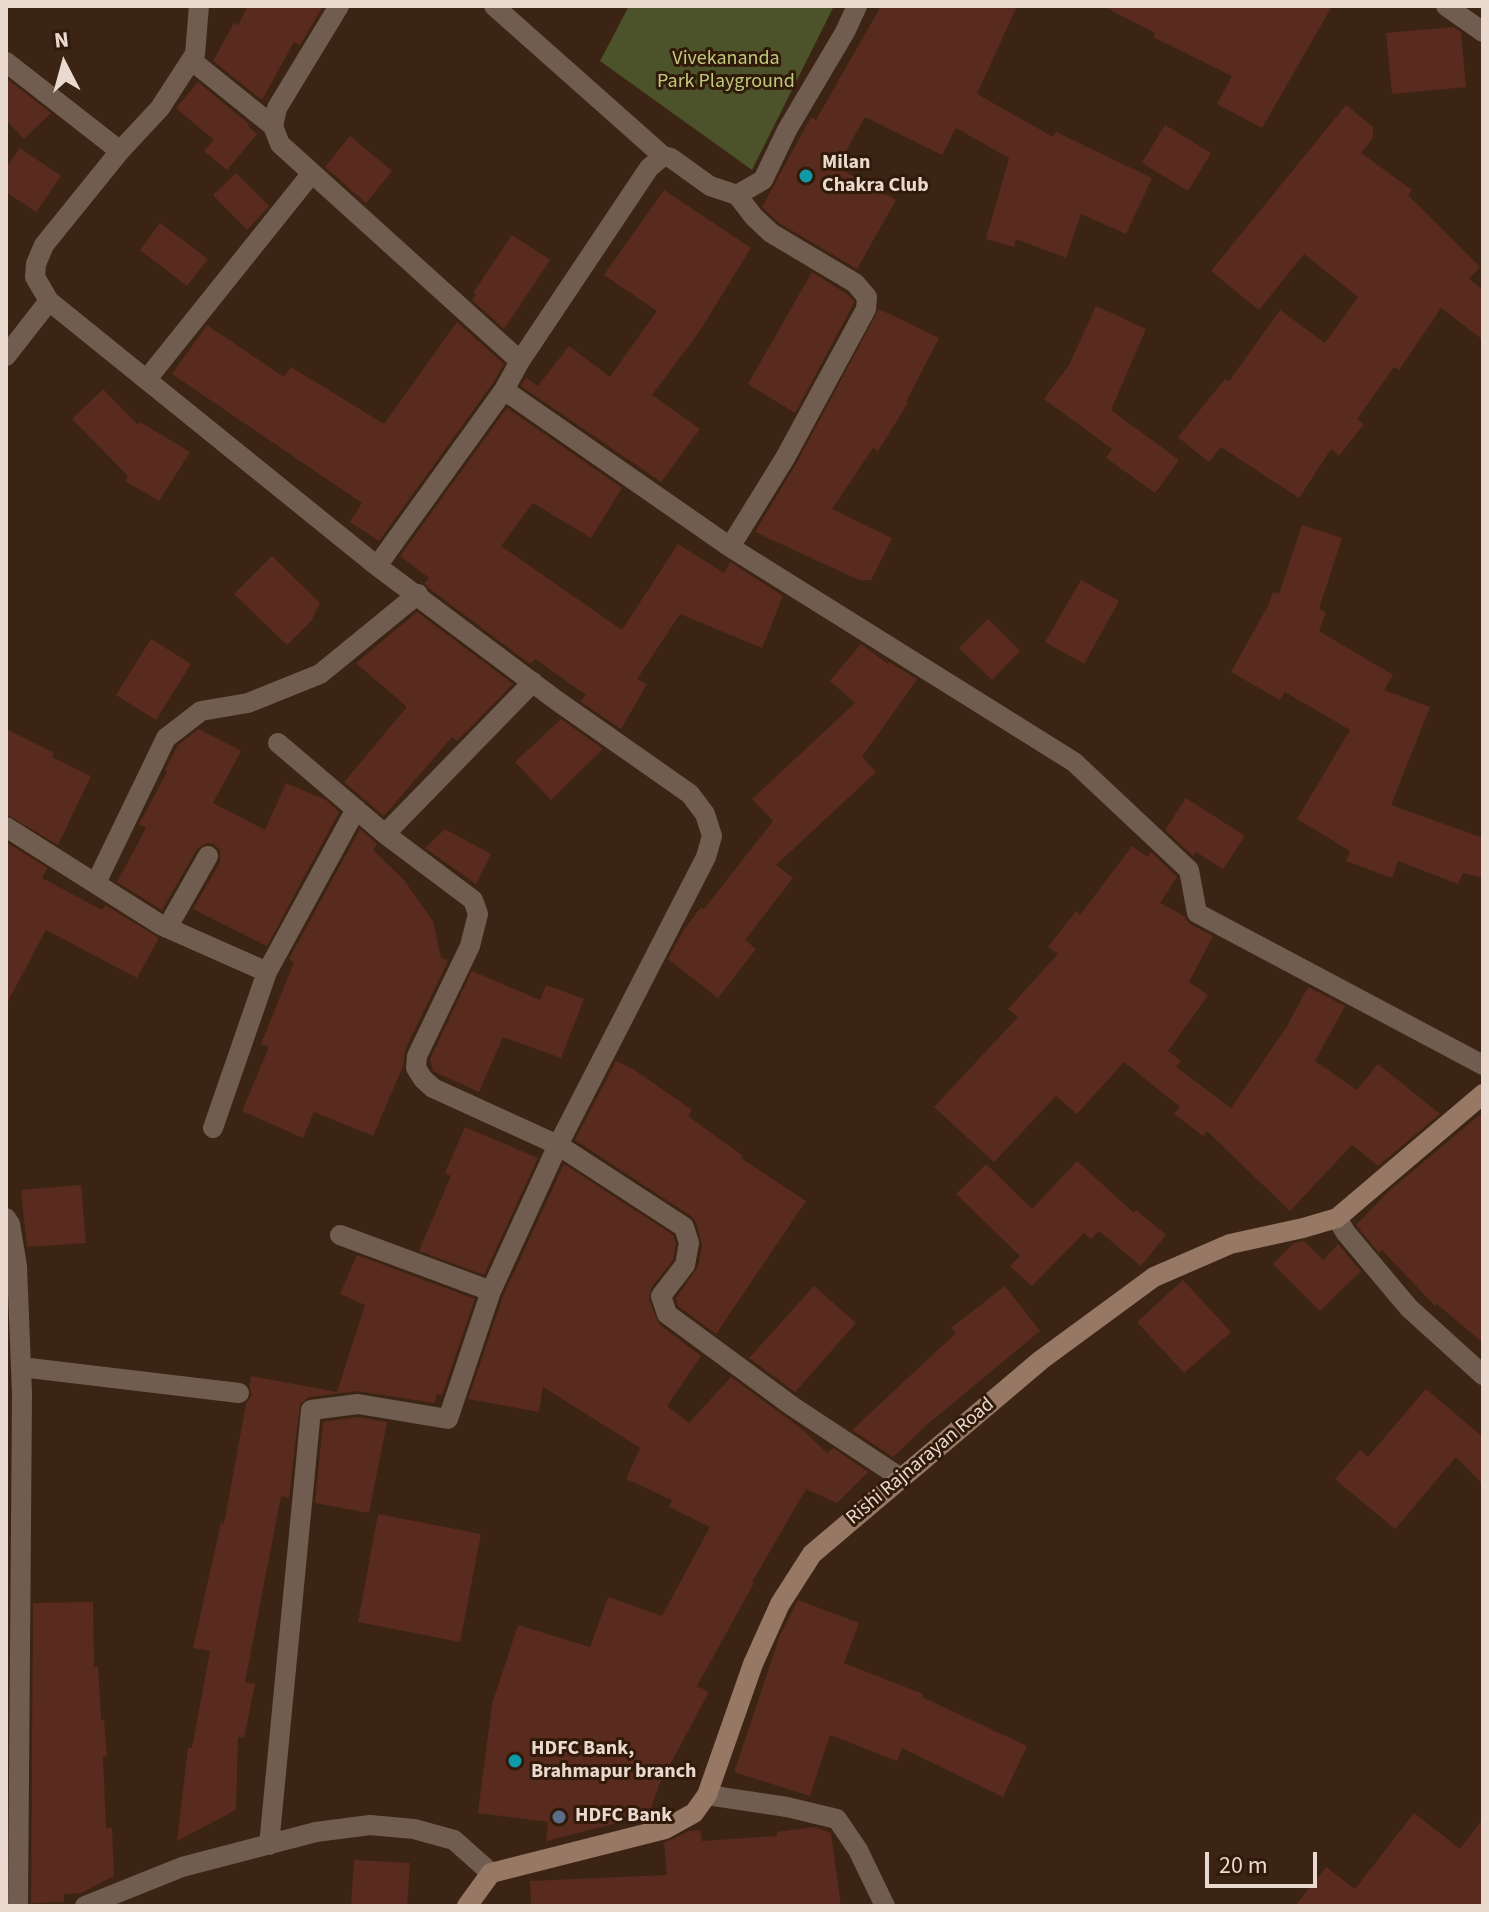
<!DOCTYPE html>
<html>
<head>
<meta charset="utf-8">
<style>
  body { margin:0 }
  #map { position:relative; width:1489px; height:1912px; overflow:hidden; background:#3b2413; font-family:"Source Sans 3",sans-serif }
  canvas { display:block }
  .frame { position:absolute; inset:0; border:8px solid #e9d9ce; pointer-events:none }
  .north { position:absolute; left:24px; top:24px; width:80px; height:80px; -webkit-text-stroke:6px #311a09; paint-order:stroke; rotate:354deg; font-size:22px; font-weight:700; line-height:32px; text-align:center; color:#e9d9ce }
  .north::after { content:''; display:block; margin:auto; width:28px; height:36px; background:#e9d9ce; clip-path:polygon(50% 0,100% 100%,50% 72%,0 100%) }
  .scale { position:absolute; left:1205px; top:1852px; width:112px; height:36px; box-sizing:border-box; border:4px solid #e9d9ce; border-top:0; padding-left:10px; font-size:24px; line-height:28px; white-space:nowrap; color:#e9d9ce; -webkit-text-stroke:6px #311a09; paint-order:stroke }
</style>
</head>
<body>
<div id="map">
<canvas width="1489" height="1912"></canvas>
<div class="frame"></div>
<div class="north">N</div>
<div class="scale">20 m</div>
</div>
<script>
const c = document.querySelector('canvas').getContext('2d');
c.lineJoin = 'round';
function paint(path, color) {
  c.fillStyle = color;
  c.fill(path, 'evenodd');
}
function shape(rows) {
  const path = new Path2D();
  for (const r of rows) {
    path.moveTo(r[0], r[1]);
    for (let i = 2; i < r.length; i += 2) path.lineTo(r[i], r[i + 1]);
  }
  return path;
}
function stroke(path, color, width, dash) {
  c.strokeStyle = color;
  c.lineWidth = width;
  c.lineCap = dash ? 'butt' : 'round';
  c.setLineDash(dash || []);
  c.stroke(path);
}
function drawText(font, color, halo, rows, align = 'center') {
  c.font = font + ' "Source Sans 3",sans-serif';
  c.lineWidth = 6;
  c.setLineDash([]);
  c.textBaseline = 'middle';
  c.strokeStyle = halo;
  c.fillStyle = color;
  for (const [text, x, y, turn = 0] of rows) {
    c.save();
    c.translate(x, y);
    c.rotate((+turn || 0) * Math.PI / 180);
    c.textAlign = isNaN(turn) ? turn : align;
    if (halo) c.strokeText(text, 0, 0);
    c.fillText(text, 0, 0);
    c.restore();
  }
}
const green = shape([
  [629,6,834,6,752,170,600,61]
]);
const building = shape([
  [248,6,323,6,300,45,294,42,262,100,213,61,234,23,238,25],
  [881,6,1017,6,977,94,1053,137,1056,132,1152,178,1126,234,1081,214,1066,258,1016,239,1014,247,986,239,1009,158,956,128,942,155,865,117,837,167,896,200,857,269,779,223,762,207,811,117,816,120],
  [1103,6,1332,6,1262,128,1217,104,1232,76,1153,37,1155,33],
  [1453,27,1461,32,1466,87,1392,94,1386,33],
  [6,78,51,113,24,139,6,120],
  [198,82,249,124,248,126,257,134,227,170,204,151,214,140,176,108],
  [1346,105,1373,127,1373,138,1361,153,1412,190,1408,195,1480,267,1469,279,1483,290,1483,340,1441,308,1399,370,1394,367,1357,419,1364,424,1339,456,1331,449,1299,498,1221,447,1209,462,1178,437,1225,379,1229,381,1280,310,1325,343,1358,297,1304,254,1259,310,1211,271],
  [1165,125,1211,153,1188,191,1142,163],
  [350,136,392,171,366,203,325,167],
  [20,148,61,176,36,212,6,192,6,168],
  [236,173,269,206,247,230,213,195],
  [664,190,751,248,699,332,652,395,700,429,661,482,521,386,526,378,538,386,569,346,610,377,657,311,604,275],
  [160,223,208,259,187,286,140,250],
  [512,235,550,260,504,329,472,300,476,294,473,293],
  [812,272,847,294,854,301,853,305,795,413,748,384],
  [1096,306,1146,329,1111,410,1179,460,1155,493,1106,458,1112,449,1044,399,1069,365],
  [879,309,939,338,906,402,908,403,878,451,873,448,832,509,892,538,871,580,859,580,755,532,796,464],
  [457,322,504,364,493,383,379,541,350,522,362,503,172,374,207,325,284,377,291,367,384,424],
  [103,389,138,425,140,422,190,452,159,501,125,481,128,476,72,419],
  [507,408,622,488,591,538,533,503,501,546,622,630,678,544,724,573,730,562,783,596,762,648,680,614,637,679,647,684,621,729,580,701,586,695,535,659,530,664,430,589,424,583,429,578,400,556],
  [1302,525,1342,538,1319,609,1326,612,1319,631,1393,675,1384,690,1430,707,1391,805,1483,838,1483,878,1463,873,1458,884,1398,861,1392,878,1346,861,1350,851,1297,819,1350,730,1285,692,1280,700,1231,672,1268,606,1273,592,1279,594],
  [272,556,320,603,311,621,287,645,234,594],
  [1081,580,1119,601,1084,664,1045,642],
  [417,612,513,684,457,741,452,737,384,816,344,782,407,707,356,663],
  [988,619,1020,651,992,680,959,648],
  [151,639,191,664,156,720,116,695],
  [861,644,888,664,889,662,917,679,862,757,876,772,776,865,793,878,745,940,756,949,718,998,668,959,683,931,701,907,704,909,773,821,752,799,855,703,830,681],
  [561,719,603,749,551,800,515,762],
  [6,729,54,753,52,757,91,776,58,845,6,814],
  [199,729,241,751,213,803,265,830,286,783,326,800,339,812,267,946,193,909,220,862,220,850,214,844,207,843,197,849,162,910,117,882,146,828,139,824,167,772,165,770,178,745],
  [1186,798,1245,836,1223,869,1196,852,1193,856,1165,830],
  [360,829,377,844,373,850,404,880,433,921,441,958,448,961,405,1050,403,1066,373,1136,314,1112,303,1138,242,1111,269,1047,261,1044,294,962,289,959],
  [445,829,491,854,476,884,425,848],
  [6,842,47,868,42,878,102,910,105,905,159,938,137,978,46,930,6,1005],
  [1132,846,1148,857,1151,852,1177,877,1160,903,1184,916,1190,924,1213,936,1189,982,1208,995,1168,1051,1181,1061,1176,1067,1231,1108,1286,1028,1308,987,1345,1006,1315,1061,1357,1090,1378,1064,1440,1114,1378,1166,1352,1145,1290,1211,1207,1131,1203,1136,1174,1114,1180,1107,1124,1062,1077,1114,1056,1096,994,1162,934,1107,1018,1017,1008,1009,1058,954,1048,947,1076,911,1080,915],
  [472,971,540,1000,546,985,584,999,561,1058,503,1037,479,1092,433,1071,430,1059],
  [616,1061,633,1069,692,1110,688,1116,743,1156,741,1158,806,1201,716,1334,678,1306,676,1298,698,1267,702,1245,696,1222,691,1216,575,1140],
  [1483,1112,1483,1343,1437,1304,1435,1306,1382,1250,1379,1253,1356,1225,1390,1190],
  [465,1127,538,1158,484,1275,419,1251,451,1176,445,1173],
  [1077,1161,1134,1213,1136,1210,1166,1235,1141,1266,1099,1231,1091,1239,1084,1233,1032,1286,1010,1266,1020,1256,956,1194,986,1164,1032,1209],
  [564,1164,673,1235,676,1244,673,1260,651,1288,649,1300,659,1324,701,1356,667,1406,689,1423,731,1377,802,1429,827,1453,833,1448,868,1472,837,1503,806,1489,752,1582,754,1583,697,1686,709,1692,659,1785,649,1815,546,1841,548,1822,478,1813,492,1704,518,1625,590,1647,608,1597,662,1616,710,1527,669,1507,672,1500,626,1479,640,1448,543,1387,539,1412,468,1399,503,1296],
  [81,1185,86,1243,27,1247,21,1190],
  [1304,1241,1323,1260,1338,1244,1361,1271,1320,1311,1273,1264,1294,1243],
  [357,1255,475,1299,442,1395,437,1394,434,1403,357,1391,309,1397,300,1404,289,1498,281,1496,245,1682,255,1684,244,1738,238,1737,236,1810,177,1841,188,1748,192,1748,210,1651,193,1648,221,1523,224,1524,246,1404,252,1395,249,1386,251,1376,337,1392,365,1305,340,1294],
  [1183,1280,1231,1332,1184,1373,1137,1322],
  [814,1286,856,1323,795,1392,749,1358],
  [1005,1286,1040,1331,929,1423,893,1457,852,1430,956,1333,951,1328],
  [1426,1389,1483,1437,1483,1485,1456,1457,1395,1529,1335,1479,1360,1450,1368,1457],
  [358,1417,387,1422,369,1513,315,1503,323,1422],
  [378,1514,481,1534,460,1642,358,1622],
  [798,1600,859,1623,844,1663,923,1694,922,1697,1027,1746,1003,1797,902,1748,897,1761,830,1735,810,1796,734,1772,779,1638],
  [93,1602,94,1667,98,1667,101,1720,104,1720,107,1756,103,1757,106,1828,112,1828,114,1876,81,1893,64,1894,64,1902,31,1903,33,1603],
  [1414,1813,1460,1849,1483,1819,1483,1906,1295,1906,1326,1867,1355,1889],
  [814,1827,831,1833,841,1906,531,1906,530,1881,667,1875,664,1843,689,1831,700,1830,702,1841,777,1836,777,1832],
  [354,1860,410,1863,407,1906,351,1906]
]);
const street = shape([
  [339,6,277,108,273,126,280,144,520,361],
  [494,6,663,156],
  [1446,6,1483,32],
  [191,60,273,126],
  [6,62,120,151,44,245,36,264,35,277,49,301,377,566,556,700,690,794,705,814,712,836,706,857,558,1145,491,1291,448,1419,358,1404,311,1410,269,1845],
  [120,151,160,108,195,54,199,6],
  [6,356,49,301],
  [147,379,312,173],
  [504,390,730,547,1074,762,1189,870,1197,913,1483,1065],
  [730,547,785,458,866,309,867,297,855,283,771,233,754,217,737,195],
  [377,566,504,390,520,361,649,168,663,156,671,158,710,186,737,195,763,180,787,130,845,32,857,6],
  [278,743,385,834,473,900,478,914,470,946,417,1056,416,1068,423,1079,433,1088,558,1145,684,1227,689,1243,685,1265,661,1296,667,1314,792,1406,901,1478],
  [6,827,161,925,267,972],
  [385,834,533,682],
  [96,883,166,738,201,711,248,703,320,674,418,594],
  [167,928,208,856],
  [213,1128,267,972,356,809],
  [6,1218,10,1224,17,1266,22,1394,18,1906],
  [1337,1218,1346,1233,1409,1308,1483,1375],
  [340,1235,491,1291],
  [21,1367,239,1393],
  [707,1795,787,1807,837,1819,858,1850,885,1906],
  [85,1906,182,1867,316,1832,370,1825,414,1829,454,1840,491,1873]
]);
const secondary = shape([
  [467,1906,491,1873,665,1829,694,1813,707,1795,753,1664,780,1604,812,1554,1041,1360,1154,1277,1230,1244,1303,1228,1337,1218,1483,1094]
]);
const markers = [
  [806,176,8,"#0f9aa8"],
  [515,1761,8,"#0f9aa8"],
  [559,1817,8,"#5c6f8a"]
];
const parkNames = [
  ["Vivekananda",726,60],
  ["Park Playground",726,83]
];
const poiNames = [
  ["Milan",822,164],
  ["Chakra Club",822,187],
  ["HDFC Bank,",531,1750],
  ["Brahmapur branch",531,1773],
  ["HDFC Bank",575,1817]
];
const streetNames = [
  ["Rishi Rajnarayan Road",921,1462,-40]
];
paint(green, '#4c5229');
paint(building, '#592b1e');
stroke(street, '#705d50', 20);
stroke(secondary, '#977864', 20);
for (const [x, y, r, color] of markers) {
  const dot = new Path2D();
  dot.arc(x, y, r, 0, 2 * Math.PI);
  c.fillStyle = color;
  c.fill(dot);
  stroke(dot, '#311a09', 3);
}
drawText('20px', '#beca7c', '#311a09', parkNames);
drawText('bold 20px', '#e9d9ce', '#311a09', poiNames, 'left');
drawText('20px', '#e9d9ce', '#311a09', streetNames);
</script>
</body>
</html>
